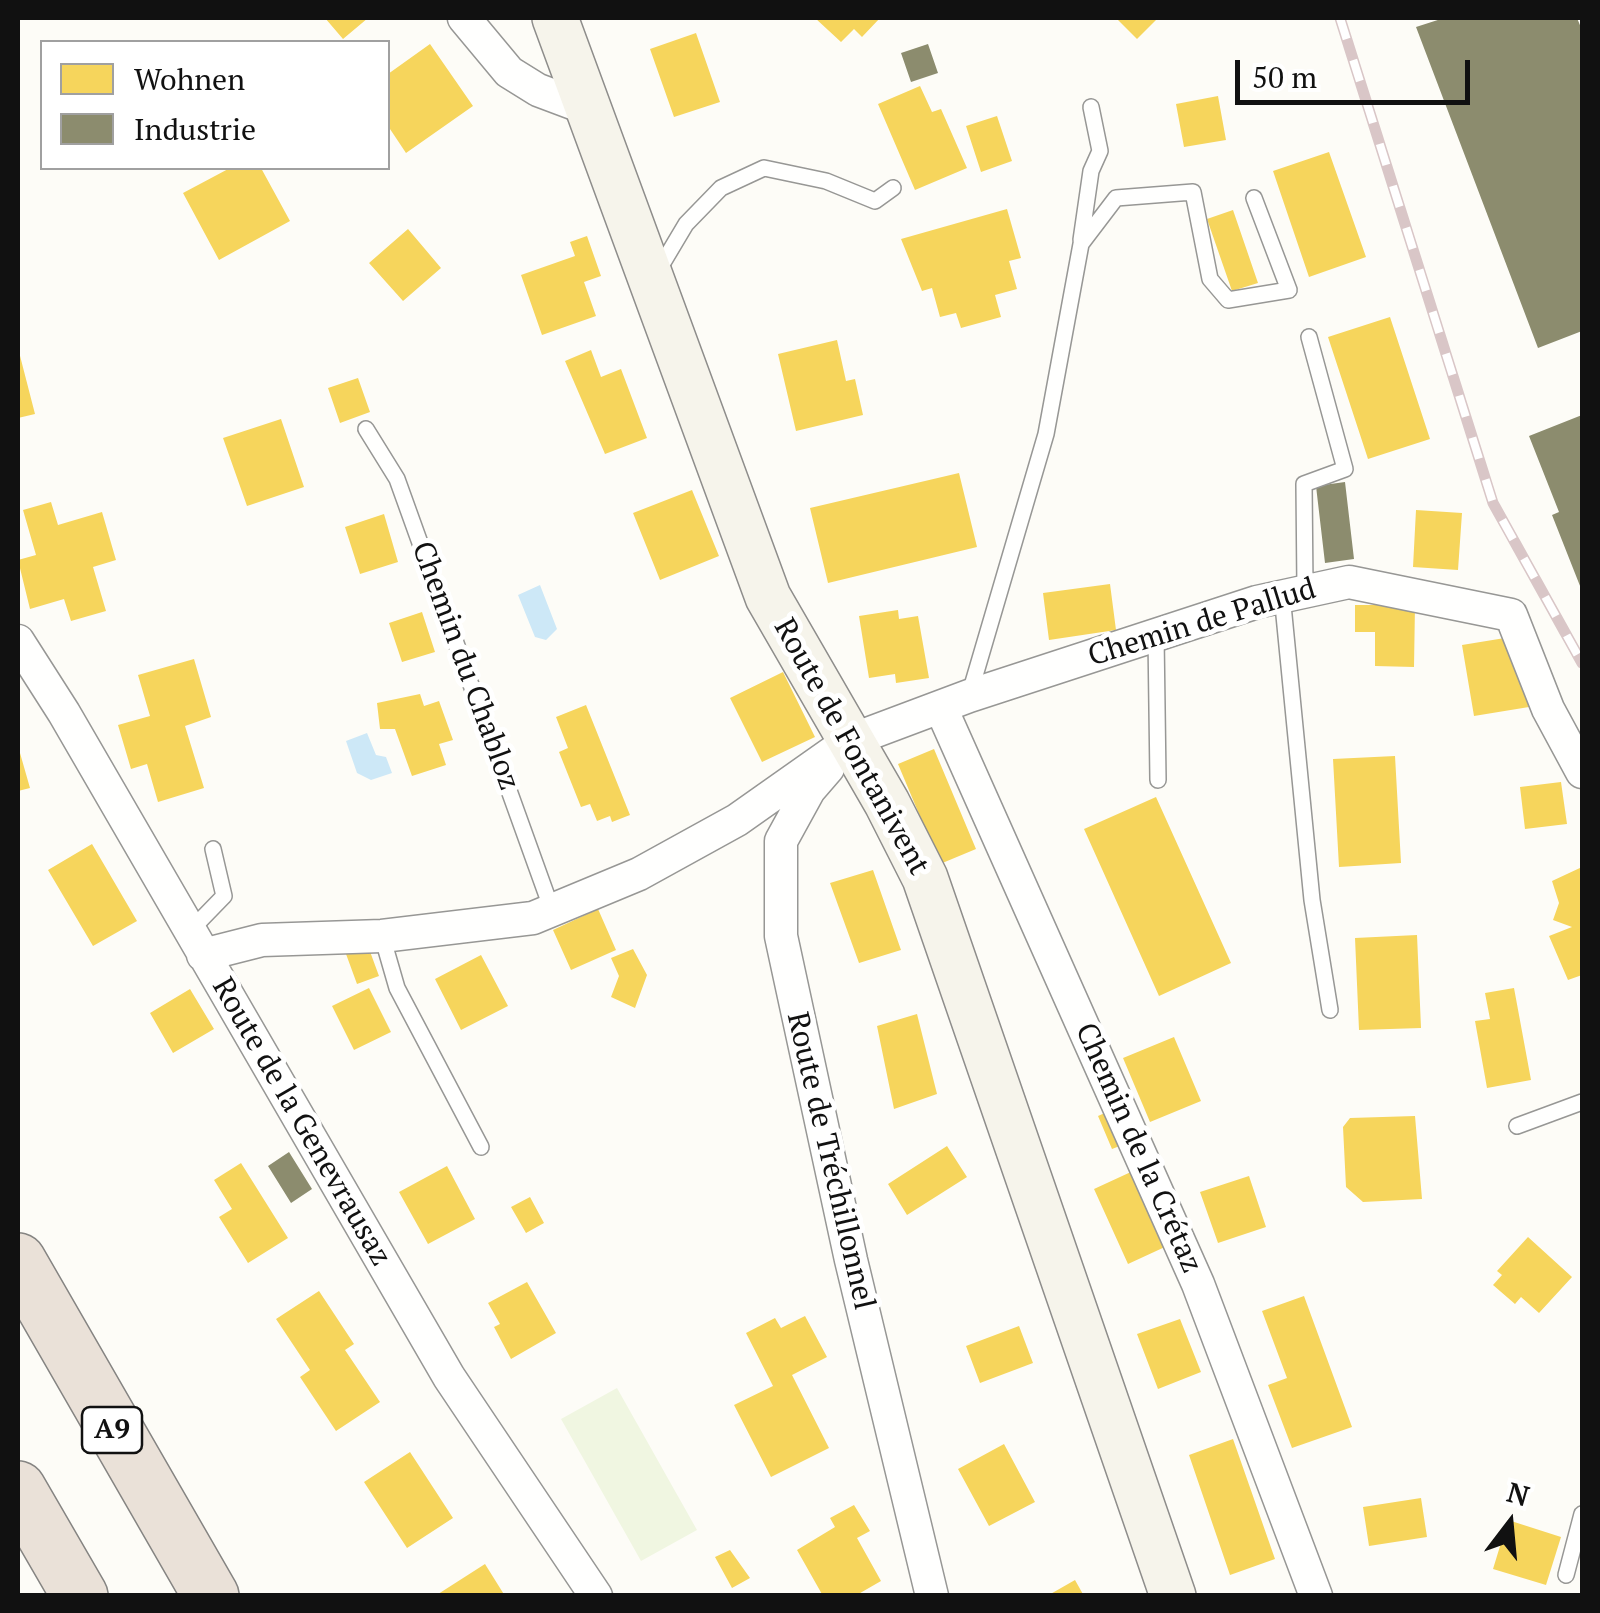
<!DOCTYPE html>
<html>
<head>
<meta charset="utf-8">
<style>
  body { margin:0 }
  #map { position:relative; width:1600px; height:1613px; overflow:hidden; background:#fdfcf7; font-family:"PT Serif",serif }
  canvas { display:block }
  .frame { position:absolute; inset:0; border:20px solid #111; pointer-events:none }
  .legend { position:absolute; left:40px; top:40px; width:350px; height:130px; box-sizing:border-box; background:#fff; border:2px solid #a0a0a0; margin:0; padding:12px 18px; list-style:none; font-size:30px; color:#111 }
  .legend li { display:flex; align-items:center; gap:20px; height:50px }
  .legend b { width:50px; border:2px solid #a0a0a0 }
  .north { position:absolute; left:1460px; top:1473px; width:100px; height:100px; -webkit-text-stroke:8px #fff; paint-order:stroke; rotate:16deg; font-size:28px; font-weight:700; line-height:40px; text-align:center; color:#111 }
  .north::after { content:''; display:block; margin:auto; width:35px; height:45px; background:#111; clip-path:polygon(50% 0,100% 100%,50% 72%,0 100%) }
  .scale { position:absolute; left:1235px; top:60px; width:235px; height:45px; box-sizing:border-box; border:5px solid #111; border-top:0; padding-left:12px; font-size:30px; line-height:35px; white-space:nowrap; color:#111; -webkit-text-stroke:8px #fff; paint-order:stroke }
</style>
</head>
<body>
<div id="map">
<canvas width="1600" height="1613"></canvas>
<div class="frame"></div>
<ul class="legend">
<li><b style="height:28px;background:#f6d55c"></b>Wohnen</li>
<li><b style="height:28px;background:#8c8c6e"></b>Industrie</li>
</ul>
<div class="north">N</div>
<div class="scale">50 m</div>
</div>
<script>
const c = document.querySelector('canvas').getContext('2d');
c.lineJoin = 'round';
function paint(path, color) {
  c.fillStyle = color;
  c.fill(path, 'evenodd');
}
function shape(rows) {
  const path = new Path2D();
  for (const r of rows) {
    path.moveTo(r[0], r[1]);
    for (let i = 2; i < r.length; i += 2) path.lineTo(r[i], r[i + 1]);
  }
  return path;
}
function stroke(path, color, width, dash) {
  c.strokeStyle = color;
  c.lineWidth = width;
  c.lineCap = dash ? 'butt' : 'round';
  c.setLineDash(dash || []);
  c.stroke(path);
}
function drawText(font, color, halo, rows, align = 'center') {
  c.font = font + ' "PT Serif",serif';
  c.lineWidth = 10;
  c.setLineDash([]);
  c.textBaseline = 'middle';
  c.strokeStyle = halo;
  c.fillStyle = color;
  for (const [text, x, y, turn = 0] of rows) {
    c.save();
    c.translate(x, y);
    c.rotate((+turn || 0) * Math.PI / 180);
    c.textAlign = isNaN(turn) ? turn : align;
    if (halo) c.strokeText(text, 0, 0);
    c.fillText(text, 0, 0);
    c.restore();
  }
}
const pitch = shape([
  [617,1388,697,1530,641,1561,561,1419]
]);
const water = shape([
  [540,585,557,629,546,640,535,637,518,595],
  [367,733,376,755,386,757,392,773,371,780,357,773,346,741]
]);
const homes = shape([
  [325,18,368,18,343,39],
  [815,18,880,18,862,37,854,29,841,42],
  [1116,18,1158,18,1137,39],
  [696,33,720,102,674,117,650,49],
  [430,44,473,106,406,153,388,126,388,74],
  [920,86,932,112,941,109,967,168,915,190,878,104],
  [1218,96,1226,140,1184,147,1176,104],
  [997,116,1012,161,981,172,966,126],
  [1329,152,1366,257,1309,277,1273,171],
  [230,168,261,168,290,221,219,260,183,193],
  [1007,209,1021,258,1009,261,1017,289,995,295,1001,317,961,328,956,313,940,317,932,288,922,291,901,239],
  [1233,210,1258,283,1232,291,1207,219],
  [408,229,441,268,403,301,369,263],
  [587,236,601,276,584,282,596,316,542,335,521,275,575,256,570,242],
  [1390,317,1430,439,1368,459,1328,337],
  [837,340,846,381,855,379,863,415,796,431,778,354],
  [18,348,35,414,18,418],
  [591,350,601,377,621,369,647,438,605,454,565,361],
  [358,378,370,412,340,423,328,388],
  [281,419,304,487,247,506,223,438],
  [959,473,977,547,828,583,810,508],
  [692,490,719,556,660,580,633,513],
  [51,502,58,525,102,512,116,560,93,567,106,611,71,621,64,599,30,609,18,560,36,555,23,510],
  [1416,510,1462,513,1458,570,1413,567],
  [384,514,398,562,360,574,345,527],
  [1110,584,1116,630,1049,640,1043,593],
  [1355,605,1415,605,1414,667,1375,666,1375,632,1355,632],
  [898,610,899,619,918,616,929,678,896,683,895,674,869,678,859,616],
  [422,612,435,652,402,662,389,623],
  [1517,636,1529,707,1474,716,1462,645],
  [194,659,211,717,185,726,204,788,158,802,147,764,131,769,118,725,150,716,138,675],
  [783,672,815,737,762,762,730,698],
  [420,694,424,706,439,701,453,740,439,744,446,765,412,776,395,729,380,729,377,703],
  [586,705,630,815,612,822,610,816,597,821,590,804,581,807,559,752,568,748,556,717],
  [18,746,30,788,18,791],
  [934,749,976,849,940,864,898,764],
  [1395,756,1401,863,1339,867,1333,759],
  [1561,782,1567,824,1525,829,1520,787],
  [1156,797,1231,963,1159,996,1084,829],
  [92,844,137,921,93,946,48,870],
  [1582,867,1582,975,1568,980,1549,936,1572,927,1553,920,1559,903,1552,881],
  [873,870,901,950,859,963,830,883],
  [598,909,616,950,571,970,553,930],
  [1417,935,1421,1028,1359,1030,1355,938],
  [368,946,379,976,357,984,346,954],
  [633,949,647,975,635,1008,611,997,619,976,611,958],
  [481,955,508,1006,461,1030,435,979],
  [369,988,391,1032,354,1050,332,1006],
  [1514,988,1531,1080,1487,1088,1475,1021,1490,1019,1485,993],
  [190,989,214,1029,173,1053,150,1013],
  [917,1014,937,1094,894,1109,877,1026],
  [1174,1037,1201,1101,1150,1122,1123,1058],
  [1116,1108,1130,1142,1112,1149,1098,1116],
  [1415,1116,1422,1199,1363,1202,1346,1187,1343,1127,1350,1118],
  [947,1146,967,1177,907,1215,888,1184],
  [241,1163,288,1238,248,1263,219,1217,232,1209,214,1180],
  [447,1166,475,1219,428,1244,399,1192],
  [1133,1171,1167,1246,1128,1264,1094,1189],
  [1249,1176,1266,1227,1218,1243,1200,1192],
  [530,1197,544,1223,526,1233,511,1207],
  [1528,1237,1572,1277,1539,1313,1521,1297,1515,1304,1493,1285,1502,1275,1497,1271],
  [527,1282,556,1333,511,1359,494,1327,500,1324,488,1303],
  [319,1291,354,1344,345,1350,380,1402,336,1431,300,1377,310,1370,276,1319],
  [1304,1296,1352,1427,1292,1448,1268,1385,1287,1378,1262,1311],
  [805,1316,827,1357,792,1375,829,1448,771,1477,734,1405,773,1386,746,1333,775,1318,781,1328],
  [1180,1319,1201,1372,1158,1389,1137,1334],
  [1019,1326,1033,1363,980,1383,966,1346],
  [1233,1439,1275,1559,1230,1575,1189,1455],
  [1004,1444,1035,1502,989,1526,958,1469],
  [410,1452,453,1518,407,1548,364,1482],
  [1421,1498,1427,1537,1369,1546,1363,1507],
  [854,1505,870,1531,857,1538,881,1581,855,1596,823,1596,797,1550,835,1527,830,1518],
  [1508,1520,1561,1537,1546,1585,1493,1569],
  [730,1550,750,1578,732,1588,715,1557],
  [485,1564,505,1596,435,1596],
  [1075,1580,1084,1596,1047,1596]
]);
const industry = shape([
  [1444,18,1577,18,1582,30,1582,331,1538,348,1416,27],
  [928,44,938,73,911,82,901,53],
  [1582,415,1582,591,1552,515,1559,512,1529,436],
  [1345,482,1354,559,1325,563,1316,486],
  [289,1152,312,1189,291,1203,268,1166]
]);
const lane = shape([
  [1081,240,1091,171,1100,151,1091,107],
  [658,271,686,224,721,188,764,168,826,181,875,201,893,188],
  [366,429,397,479,552,910],
  [1305,589,1304,484,1345,469,1309,337],
  [1282,595,1312,900,1330,1010],
  [1156,636,1158,780],
  [969,696,1046,434,1081,244,1116,198,1193,192,1210,279,1228,300,1289,290,1254,198],
  [189,932,224,896,213,849],
  [382,936,397,988,481,1147],
  [1517,1126,1582,1102],
  [1566,1575,1582,1514]
]);
const street = shape([
  [464,18,509,72,538,90,586,108],
  [18,641,64,713,449,1377,596,1596],
  [941,708,1198,1284,1316,1596],
  [828,768,809,790,781,841,781,936,851,1260,932,1596],
  [203,955,262,940,382,936,533,918,639,874,737,820,849,741,969,696,1257,602,1349,582,1511,615,1548,709,1582,772]
]);
const secondary = shape([
  [555,18,768,597,887,803,925,878,1173,1596]
]);
const highway = shape([
  [18,1261,211,1596],
  [18,1489,80,1596]
]);
const rail = shape([
  [1340,18,1493,503,1582,663]
]);
const shields = [
  [112,1430,60]
];
const shieldNames = [
  ["A9",112,1430]
];
const streetNames = [
  ["Chemin de Pallud",1202,623,-17],
  ["Chemin du Chabloz",465,666,70],
  ["Route de Fontanivent",851,747,61],
  ["Route de la Genevrausaz",301,1122,60],
  ["Chemin de la Crétaz",1138,1148,66],
  ["Route de Tréchillonnel",830,1161,77]
];
paint(pitch, '#f0f6e1');
paint(water, '#cde8f7');
paint(homes, '#f6d55c');
paint(industry, '#8c8c6e');
stroke(lane, '#979795', 18);
stroke(street, '#979795', 35);
stroke(secondary, '#8e8d8b', 48);
stroke(highway, '#858482', 58);
stroke(lane, '#fffffe', 15);
stroke(street, '#fffffe', 32);
stroke(secondary, '#f6f4eb', 45);
stroke(highway, '#eae1d8', 55);
stroke(rail, '#d9c6c7', 11);
stroke(rail, '#fff', 8, [22]);
for (const [x, y, w] of shields) {
  const box = new Path2D();
  box.roundRect(x - w / 2, y - 23, w, 46, 8);
  c.fillStyle = '#fff';
  c.fill(box);
  stroke(box, '#111', 2.5);
}
drawText('bold 28px', '#111', null, shieldNames);
drawText('30px', '#111', '#fff', streetNames);
</script>
</body>
</html>
